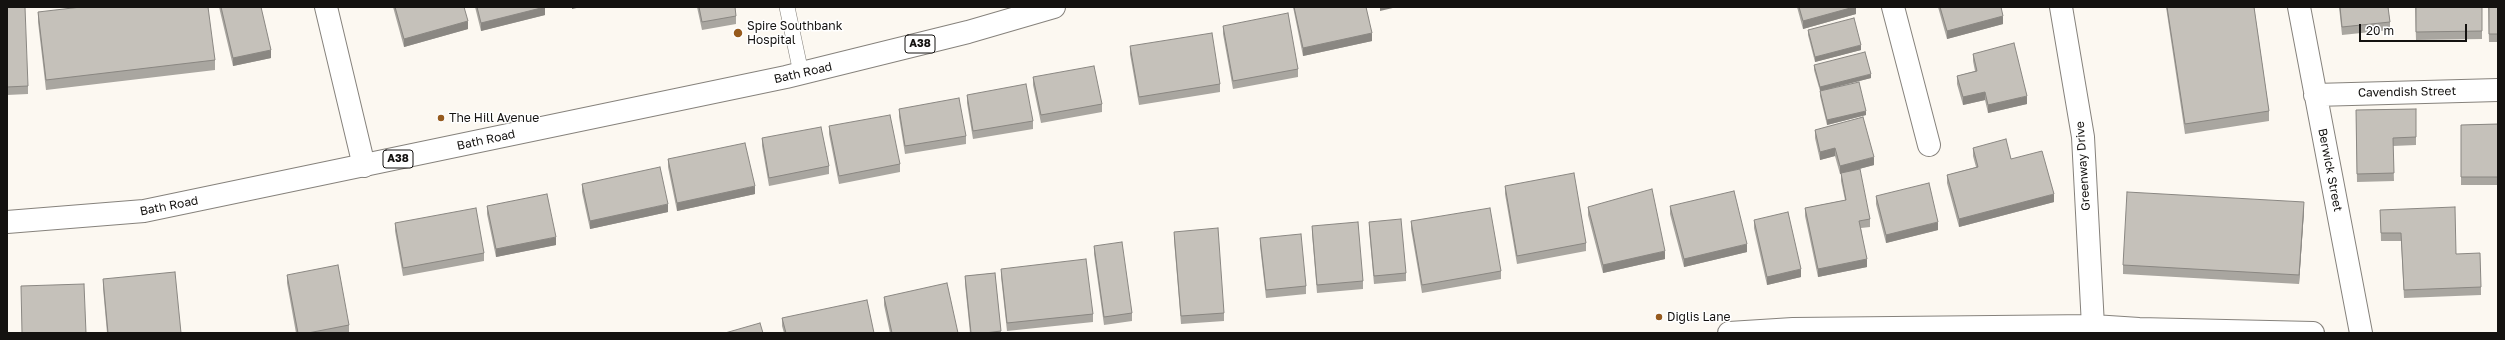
<!DOCTYPE html>
<html>
<head>
<meta charset="utf-8">
<style>
  body { margin:0 }
  #map { position:relative; width:2505px; height:340px; overflow:hidden; background:#fcf8f1; font-family:"Golos Text",sans-serif }
  canvas { display:block }
  .frame { position:absolute; inset:0; border:8px solid #141210; pointer-events:none }
  .scale { position:absolute; left:2359px; top:24px; width:108px; height:18px; box-sizing:border-box; border:2px solid #141210; border-top:0; padding-left:5px; font-size:12px; line-height:14px; white-space:nowrap; color:#141210; -webkit-text-stroke:3px #fff; paint-order:stroke }
</style>
</head>
<body>
<div id="map">
<canvas width="2505" height="340"></canvas>
<div class="frame"></div>
<div class="scale">20 m</div>
</div>
<script>
const c = document.querySelector('canvas').getContext('2d');
c.lineJoin = 'round';
function shape(rows) {
  const path = new Path2D();
  for (const r of rows) {
    path.moveTo(r[0], r[1]);
    for (let i = 2; i < r.length; i += 2) path.lineTo(r[i], r[i + 1]);
  }
  return path;
}
function stroke(path, color, width, dash) {
  c.strokeStyle = color;
  c.lineWidth = width;
  c.lineCap = dash ? 'butt' : 'round';
  c.setLineDash(dash || []);
  c.stroke(path);
}
function paint(path, color) {
  c.fillStyle = color;
  c.fill(path, 'evenodd');
}
function drawText(font, color, halo, rows, align = 'center') {
  c.font = font + ' "Golos Text",sans-serif';
  c.lineWidth = 3;
  c.setLineDash([]);
  c.textBaseline = 'middle';
  c.strokeStyle = halo;
  c.fillStyle = color;
  for (const [text, x, y, turn = 0] of rows) {
    c.save();
    c.translate(x, y);
    c.rotate((+turn || 0) * Math.PI / 180);
    c.textAlign = isNaN(turn) ? turn : align;
    if (halo) c.strokeText(text, 0, 0);
    c.fillText(text, 0, 0);
    c.restore();
  }
}
const service = shape([
  [787,7,801,73]
]);
const minor = shape([
  [326,7,364,166],
  [1893,7,1929,145],
  [2061,7,2083,137,2093,326],
  [2299,7,2361,333],
  [2315,95,2498,90],
  [1729,333,1793,329,2093,326,2139,329,2313,333]
]);
const primary = shape([
  [7,222,144,211,786,77,968,32,1054,7]
]);
const wall = shape([
  [7,7,28,86,28,94,7,95],
  [219,7,261,7,271,58,233,66],
  [393,7,464,7,468,29,404,47],
  [475,7,545,7,545,15,481,31],
  [697,7,735,7,736,16,736,24,702,30],
  [1293,7,1366,7,1372,41,1303,56],
  [1797,7,1856,7,1856,14,1803,29],
  [1938,7,2001,7,2003,24,1947,39],
  [2166,7,2254,7,2269,111,2269,121,2185,134],
  [2339,7,2388,7,2390,22,2390,30,2342,35],
  [2415,7,2482,7,2482,39,2416,40],
  [2488,7,2498,7,2498,42,2489,42],
  [38,12,215,60,215,70,46,90,38,22],
  [1223,26,1298,69,1298,77,1233,89,1223,34],
  [1808,30,1861,50,1815,62,1808,35],
  [1130,46,1220,84,1220,92,1139,105,1130,54],
  [1973,54,2027,104,1988,113,1985,100,1963,105,1957,84,1957,76,1975,71,1973,61],
  [1814,65,1871,78,1832,88,1866,115,1827,125,1820,96,1820,91,1814,70],
  [1033,77,1102,104,1102,112,1041,123,1033,85],
  [967,95,1033,121,1033,129,973,139,967,103],
  [899,109,966,136,966,144,905,154,899,117],
  [2416,109,2416,145,2393,146,2394,181,2357,182,2356,110],
  [2498,124,2498,185,2461,185,2461,125],
  [829,126,900,164,900,172,839,184,829,134],
  [1815,130,1874,165,1848,172,1870,219,1870,227,1861,228,1867,267,1818,277,1805,216,1805,208,1845,200,1841,181,1841,174,1840,174,1835,156,1820,160,1815,138],
  [762,138,829,166,829,174,769,186,762,146],
  [1973,148,2011,159,2054,202,1959,227,1947,183,1947,175,1976,167,1973,156],
  [668,159,755,194,677,211,668,167],
  [582,184,668,212,590,229,582,192],
  [1505,186,1586,243,1586,251,1517,264,1505,194],
  [1876,196,1938,230,1886,243,1876,204],
  [487,206,556,245,496,257,487,214],
  [1670,206,1747,252,1684,267,1670,214],
  [1588,207,1665,259,1603,273,1588,215],
  [2380,210,2456,254,2481,287,2481,295,2404,298,2401,241,2381,241],
  [2304,211,2299,284,2123,274,2123,265],
  [1754,220,1801,277,1767,285,1754,228],
  [1411,221,1501,271,1501,279,1422,293,1411,229],
  [1369,222,1406,273,1406,281,1374,284,1369,230],
  [395,223,484,253,484,261,403,276,395,231],
  [1312,226,1363,281,1363,289,1317,293,1312,234],
  [1174,232,1224,313,1224,321,1181,324,1174,240],
  [1260,238,1306,286,1306,294,1266,298,1260,246],
  [1094,246,1132,313,1132,321,1104,325,1094,254],
  [1001,269,1093,314,1093,322,1007,331,1001,277],
  [995,273,1001,333,970,333,965,284,965,276],
  [287,275,349,325,349,333,296,333,287,283],
  [103,279,181,333,107,333,103,288],
  [884,297,958,333,890,333,884,305],
  [782,318,874,333,784,333,782,326]
]);
const shadedWall = shape([
  [545,7,545,15,481,31,481,23],
  [572,7,581,7,572,9],
  [1380,7,1397,7,1380,11],
  [1854,7,1856,7,1856,14,1803,29,1803,21],
  [2003,16,2003,24,1947,39,1947,31],
  [468,21,468,29,404,47,404,39],
  [1372,33,1372,41,1303,56,1303,48],
  [1861,45,1861,50,1815,62,1815,57],
  [271,50,271,58,233,66,233,58],
  [1871,74,1871,78,1820,91,1820,87],
  [1985,92,1985,100,1963,105,1963,97],
  [2027,96,2027,104,1988,113,1988,105],
  [1866,111,1866,115,1827,125,1827,120],
  [1835,148,1835,156,1820,160,1820,152],
  [1874,157,1874,165,1840,174,1840,166],
  [755,186,755,194,677,211,677,203],
  [2054,194,2054,202,1959,227,1959,219],
  [2304,202,2304,211,2299,284,2299,275],
  [668,204,668,212,590,229,590,221],
  [1938,222,1938,230,1886,243,1886,235],
  [556,237,556,245,496,257,496,249],
  [1747,244,1747,252,1684,267,1684,259],
  [1665,251,1665,259,1603,273,1603,265],
  [1867,259,1867,267,1818,277,1818,269],
  [1801,269,1801,277,1767,285,1767,277]
]);
const building = shape([
  [7,7,25,7,28,86,7,87,7,7],
  [81,7,208,7,215,60,46,80,38,12,81,7],
  [221,7,261,7,271,50,233,58,221,7],
  [395,7,464,7,468,21,404,39,395,7],
  [477,7,545,7,481,23,477,7],
  [699,7,735,7,736,16,702,22,699,7],
  [1294,7,1366,7,1372,33,1303,48,1294,7],
  [1799,7,1854,7,1803,21,1799,7],
  [1940,7,2001,7,2003,16,1947,31,1940,7],
  [2167,7,2254,7,2269,111,2185,124,2167,7],
  [2340,7,2388,7,2390,22,2342,27,2340,7],
  [2416,7,2482,7,2482,31,2416,32,2416,7],
  [2489,7,2498,7,2498,34,2489,34,2489,7],
  [1288,13,1298,69,1233,81,1223,26,1288,13],
  [1854,18,1861,45,1815,57,1808,30,1854,18],
  [1212,33,1220,84,1139,97,1130,46,1212,33],
  [2014,43,2027,96,1988,105,1985,92,1963,97,1957,76,1977,71,1973,54,2014,43],
  [1865,52,1871,74,1820,87,1814,65,1865,52],
  [1094,66,1102,104,1041,115,1033,77,1094,66],
  [1859,82,1866,111,1827,120,1820,91,1859,82],
  [1026,84,1033,121,973,131,967,95,1026,84],
  [959,98,966,136,905,146,899,109,959,98],
  [2416,109,2416,137,2393,138,2394,173,2357,174,2356,110,2416,109],
  [890,115,900,164,839,176,829,126,890,115],
  [1863,117,1874,157,1840,166,1835,148,1820,152,1815,130,1863,117],
  [2498,124,2498,177,2461,177,2461,125,2498,124],
  [821,127,829,166,769,178,762,138,821,127],
  [2006,139,2011,159,2042,151,2054,194,1959,219,1947,175,1978,167,1973,148,2006,139],
  [745,143,755,186,677,203,668,159,745,143],
  [660,167,668,204,590,221,582,184,660,167],
  [1860,169,1870,219,1859,221,1867,259,1818,269,1805,208,1846,200,1841,173,1860,169],
  [1574,173,1586,243,1517,256,1505,186,1574,173],
  [1929,183,1938,222,1886,235,1876,196,1929,183],
  [1652,189,1665,251,1603,265,1588,207,1652,189],
  [1734,191,1747,244,1684,259,1670,206,1734,191],
  [2127,192,2304,202,2299,275,2123,265,2127,192],
  [547,194,556,237,496,249,487,206,547,194],
  [2455,207,2456,254,2480,253,2481,287,2404,290,2401,233,2381,233,2380,210,2455,207],
  [476,208,484,253,403,268,395,223,476,208],
  [1490,208,1501,271,1422,285,1411,221,1490,208],
  [1788,212,1801,269,1767,277,1754,220,1788,212],
  [1401,219,1406,273,1374,276,1369,222,1401,219],
  [1358,222,1363,281,1317,285,1312,226,1358,222],
  [1218,228,1224,313,1181,316,1174,232,1218,228],
  [1301,234,1306,286,1266,290,1260,238,1301,234],
  [1122,242,1132,313,1104,317,1094,246,1122,242],
  [1086,259,1093,314,1007,323,1001,269,1086,259],
  [338,265,349,325,308,333,298,333,287,275,338,265],
  [175,272,181,333,108,333,103,279,175,272],
  [995,273,1001,331,985,333,971,333,965,276,995,273],
  [947,283,958,333,892,333,884,297,947,283],
  [84,284,86,333,22,333,21,286,84,284],
  [867,300,874,333,786,333,782,318,867,300],
  [760,323,763,333,725,333,760,323]
]);
const markers = [
  [738,33,5,"#965a1d"],
  [441,118,4,"#965a1d"],
  [1659,317,4,"#965a1d"]
];
const shields = [
  [920,44,30],
  [398,159,30]
];
const shieldNames = [
  ["A38",920,44],
  ["A38",398,159]
];
const poiNames = [
  ["Spire Southbank",747,26],
  ["Hospital",747,40],
  ["The Hill Avenue",449,118],
  ["Diglis Lane",1667,317]
];
const streetNames = [
  ["Bath Road",803,73,-13],
  ["Cavendish Street",2407,92,-1],
  ["Bath Road",486,140,-12],
  ["Greenway Drive",2083,166,-94],
  ["Berwick Street",2330,170,79],
  ["Bath Road",169,206,-11]
];
stroke(service, '#86827c', 16);
stroke(minor, '#86827c', 24);
stroke(primary, '#86827c', 24);
stroke(service, '#fff', 15);
stroke(minor, '#fff', 22);
stroke(primary, '#fff', 22);
paint(wall, '#a9a6a0');
paint(shadedWall, '#8a8782');
paint(building, '#c5c1ba');
stroke(building, '#8a8782', 1);
for (const [x, y, r, color] of markers) {
  const dot = new Path2D();
  dot.arc(x, y, r, 0, 2 * Math.PI);
  c.fillStyle = color;
  c.fill(dot);
  stroke(dot, '#fff', 1.5);
}
for (const [x, y, w] of shields) {
  const box = new Path2D();
  box.roundRect(x - w / 2, y - 9, w, 18, 3);
  c.fillStyle = '#fff';
  c.fill(box);
  stroke(box, '#141210', 1);
}
drawText('bold 11px', '#141210', null, shieldNames);
drawText('12px', '#141210', '#fff', poiNames, 'left');
drawText('12px', '#141210', '#fff', streetNames);
</script>
</body>
</html>
